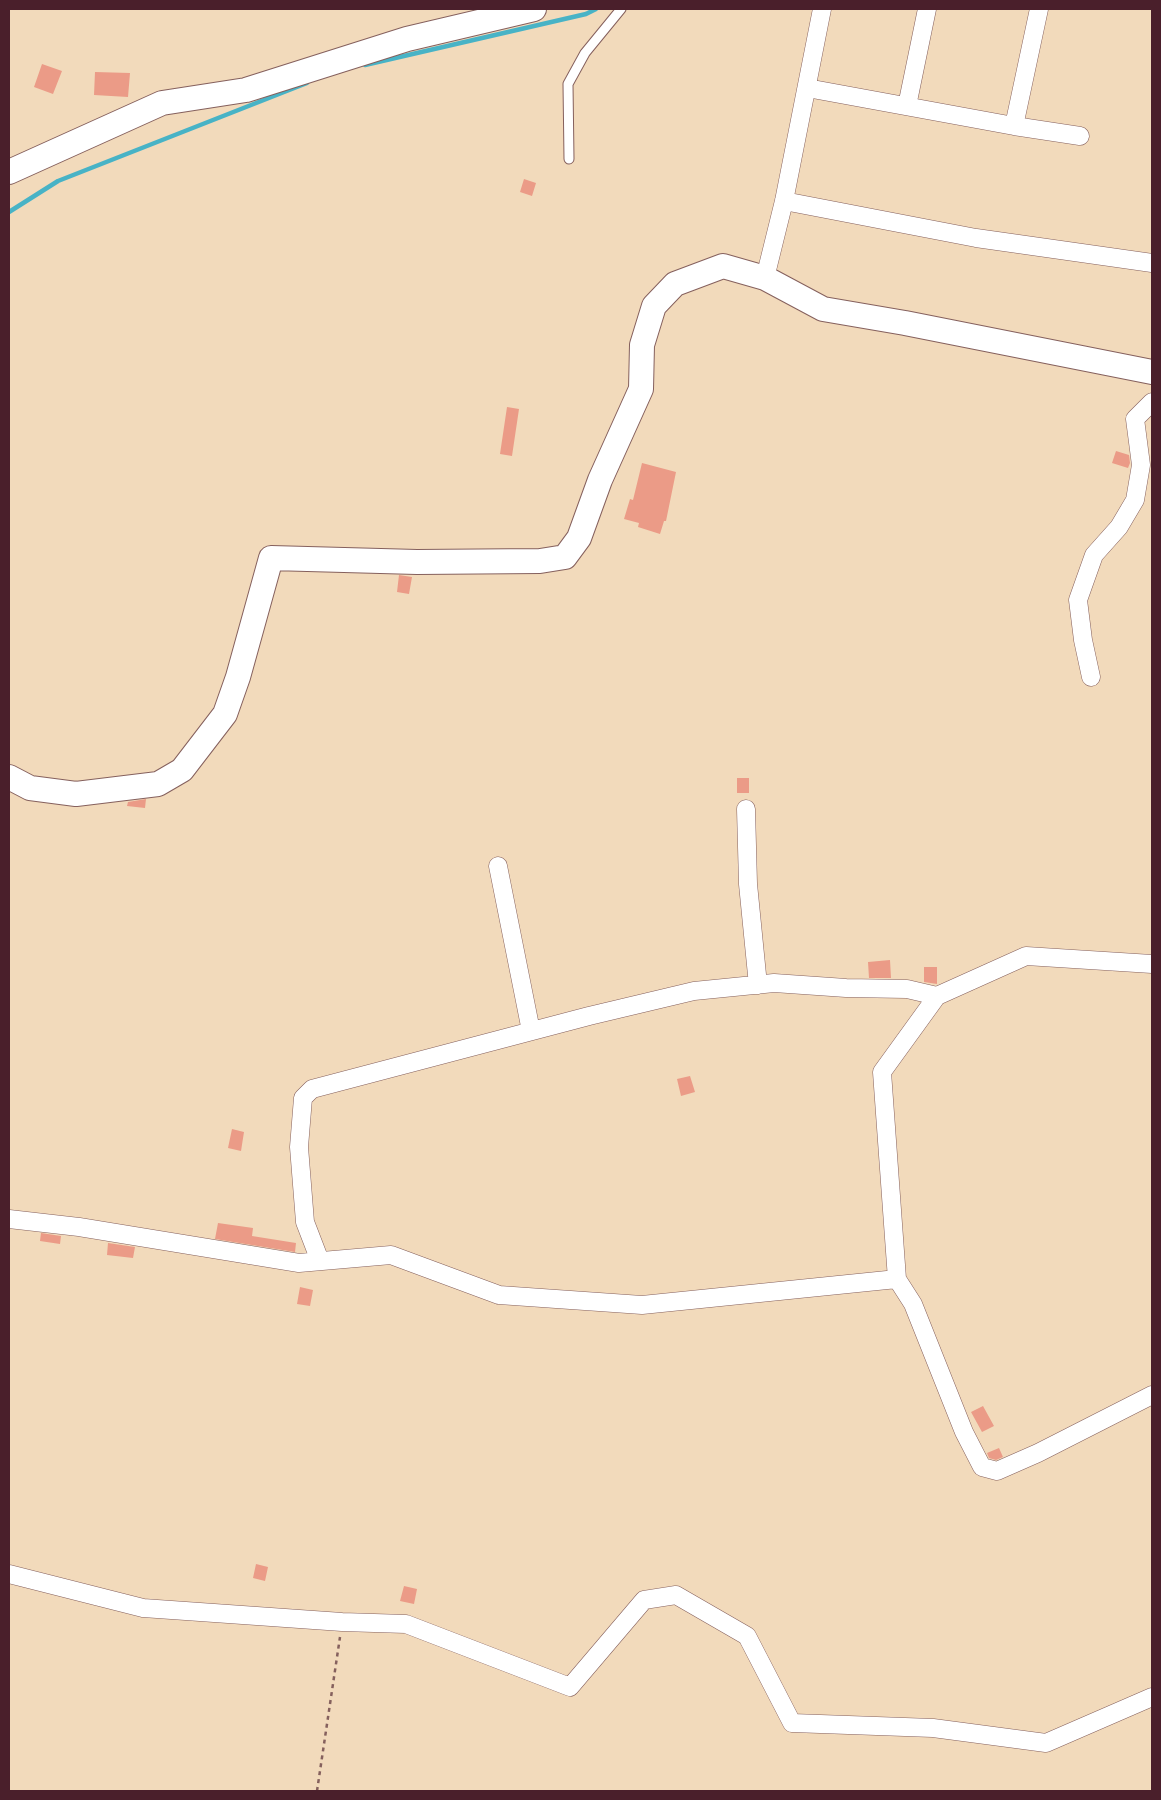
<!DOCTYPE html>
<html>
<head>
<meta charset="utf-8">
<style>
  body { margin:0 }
  #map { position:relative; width:1161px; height:1800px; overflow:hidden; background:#f2dabb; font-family:"EB Garamond",serif }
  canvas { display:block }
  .frame { position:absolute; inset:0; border:10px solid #4a1f2b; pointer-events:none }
</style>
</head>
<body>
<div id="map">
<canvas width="1161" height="1800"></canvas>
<div class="frame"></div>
</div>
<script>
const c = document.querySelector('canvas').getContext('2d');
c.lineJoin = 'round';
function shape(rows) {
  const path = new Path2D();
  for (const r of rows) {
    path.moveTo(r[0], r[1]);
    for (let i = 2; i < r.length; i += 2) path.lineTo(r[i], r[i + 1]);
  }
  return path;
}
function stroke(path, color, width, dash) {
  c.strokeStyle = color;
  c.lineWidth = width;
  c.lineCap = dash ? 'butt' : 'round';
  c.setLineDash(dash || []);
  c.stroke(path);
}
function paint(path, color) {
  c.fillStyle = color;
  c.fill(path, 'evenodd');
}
const stream = shape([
  [365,65,586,14,596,9],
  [9,212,58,181,307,83]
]);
const building = shape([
  [42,64,62,71,53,94,34,87],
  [95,72,130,73,128,97,94,95],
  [524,179,536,183,532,196,520,192],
  [507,407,519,409,512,456,500,454],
  [1116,451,1129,455,1130,463,1128,468,1112,463],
  [642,463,676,472,666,521,664,521,660,534,638,527,639,523,624,519,630,499,633,500],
  [399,575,412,577,409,594,397,592],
  [737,778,749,778,749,793,737,793],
  [146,799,145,808,127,806,128,802],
  [890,960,891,978,869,978,868,962],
  [924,967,937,967,937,984,924,982],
  [690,1076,695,1092,681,1096,677,1079],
  [232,1129,244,1132,241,1151,228,1148],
  [218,1223,253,1228,252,1236,296,1243,295,1252,215,1239],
  [41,1233,61,1236,60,1244,40,1241],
  [108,1243,135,1247,133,1258,107,1255],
  [300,1287,313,1290,310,1306,297,1304],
  [983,1406,994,1426,982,1432,971,1412],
  [999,1448,1003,1457,996,1460,989,1458,987,1453],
  [256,1564,268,1567,265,1581,253,1578],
  [404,1586,417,1589,414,1604,400,1601]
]);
const path = shape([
  [317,1791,340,1637]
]);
const lane = shape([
  [569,159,568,84,585,53,621,9]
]);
const street = shape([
  [807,88,1014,126,1080,136],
  [907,106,927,9],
  [1014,126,1039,9],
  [784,201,976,238,1152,263],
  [765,278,784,201,822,9],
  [1091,677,1083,640,1078,600,1094,555,1119,527,1135,500,1141,465,1135,419,1152,402],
  [746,809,748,884,758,985],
  [498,866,531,1031],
  [1152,964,1026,956,937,996,882,1072,897,1279,913,1304,964,1432,982,1467,997,1471,1038,1453,1152,1395],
  [9,1219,79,1227,299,1263,391,1255,499,1295,642,1305,897,1279],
  [320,1261,305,1222,299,1147,303,1098,312,1089,589,1016,694,991,774,983,846,988,907,989,937,996],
  [9,1574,143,1608,342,1622,406,1624,570,1687,644,1600,676,1595,747,1636,792,1723,933,1728,1046,1743,1152,1697]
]);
const secondary = shape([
  [9,172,162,103,246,90,407,39,534,9],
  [9,777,30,788,76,794,158,784,182,770,225,714,238,677,271,558,417,562,540,561,565,557,579,538,600,480,641,389,642,345,654,306,675,284,723,266,765,278,823,309,905,323,1152,372]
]);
stroke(stream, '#48b3c6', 4.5);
paint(building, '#eb9b87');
stroke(lane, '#85605d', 11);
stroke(street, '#85605d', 19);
stroke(secondary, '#85605d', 26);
stroke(path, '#85605d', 2.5, [4, 4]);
stroke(lane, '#fff', 9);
stroke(street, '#fff', 18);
stroke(secondary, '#fff', 24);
</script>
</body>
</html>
